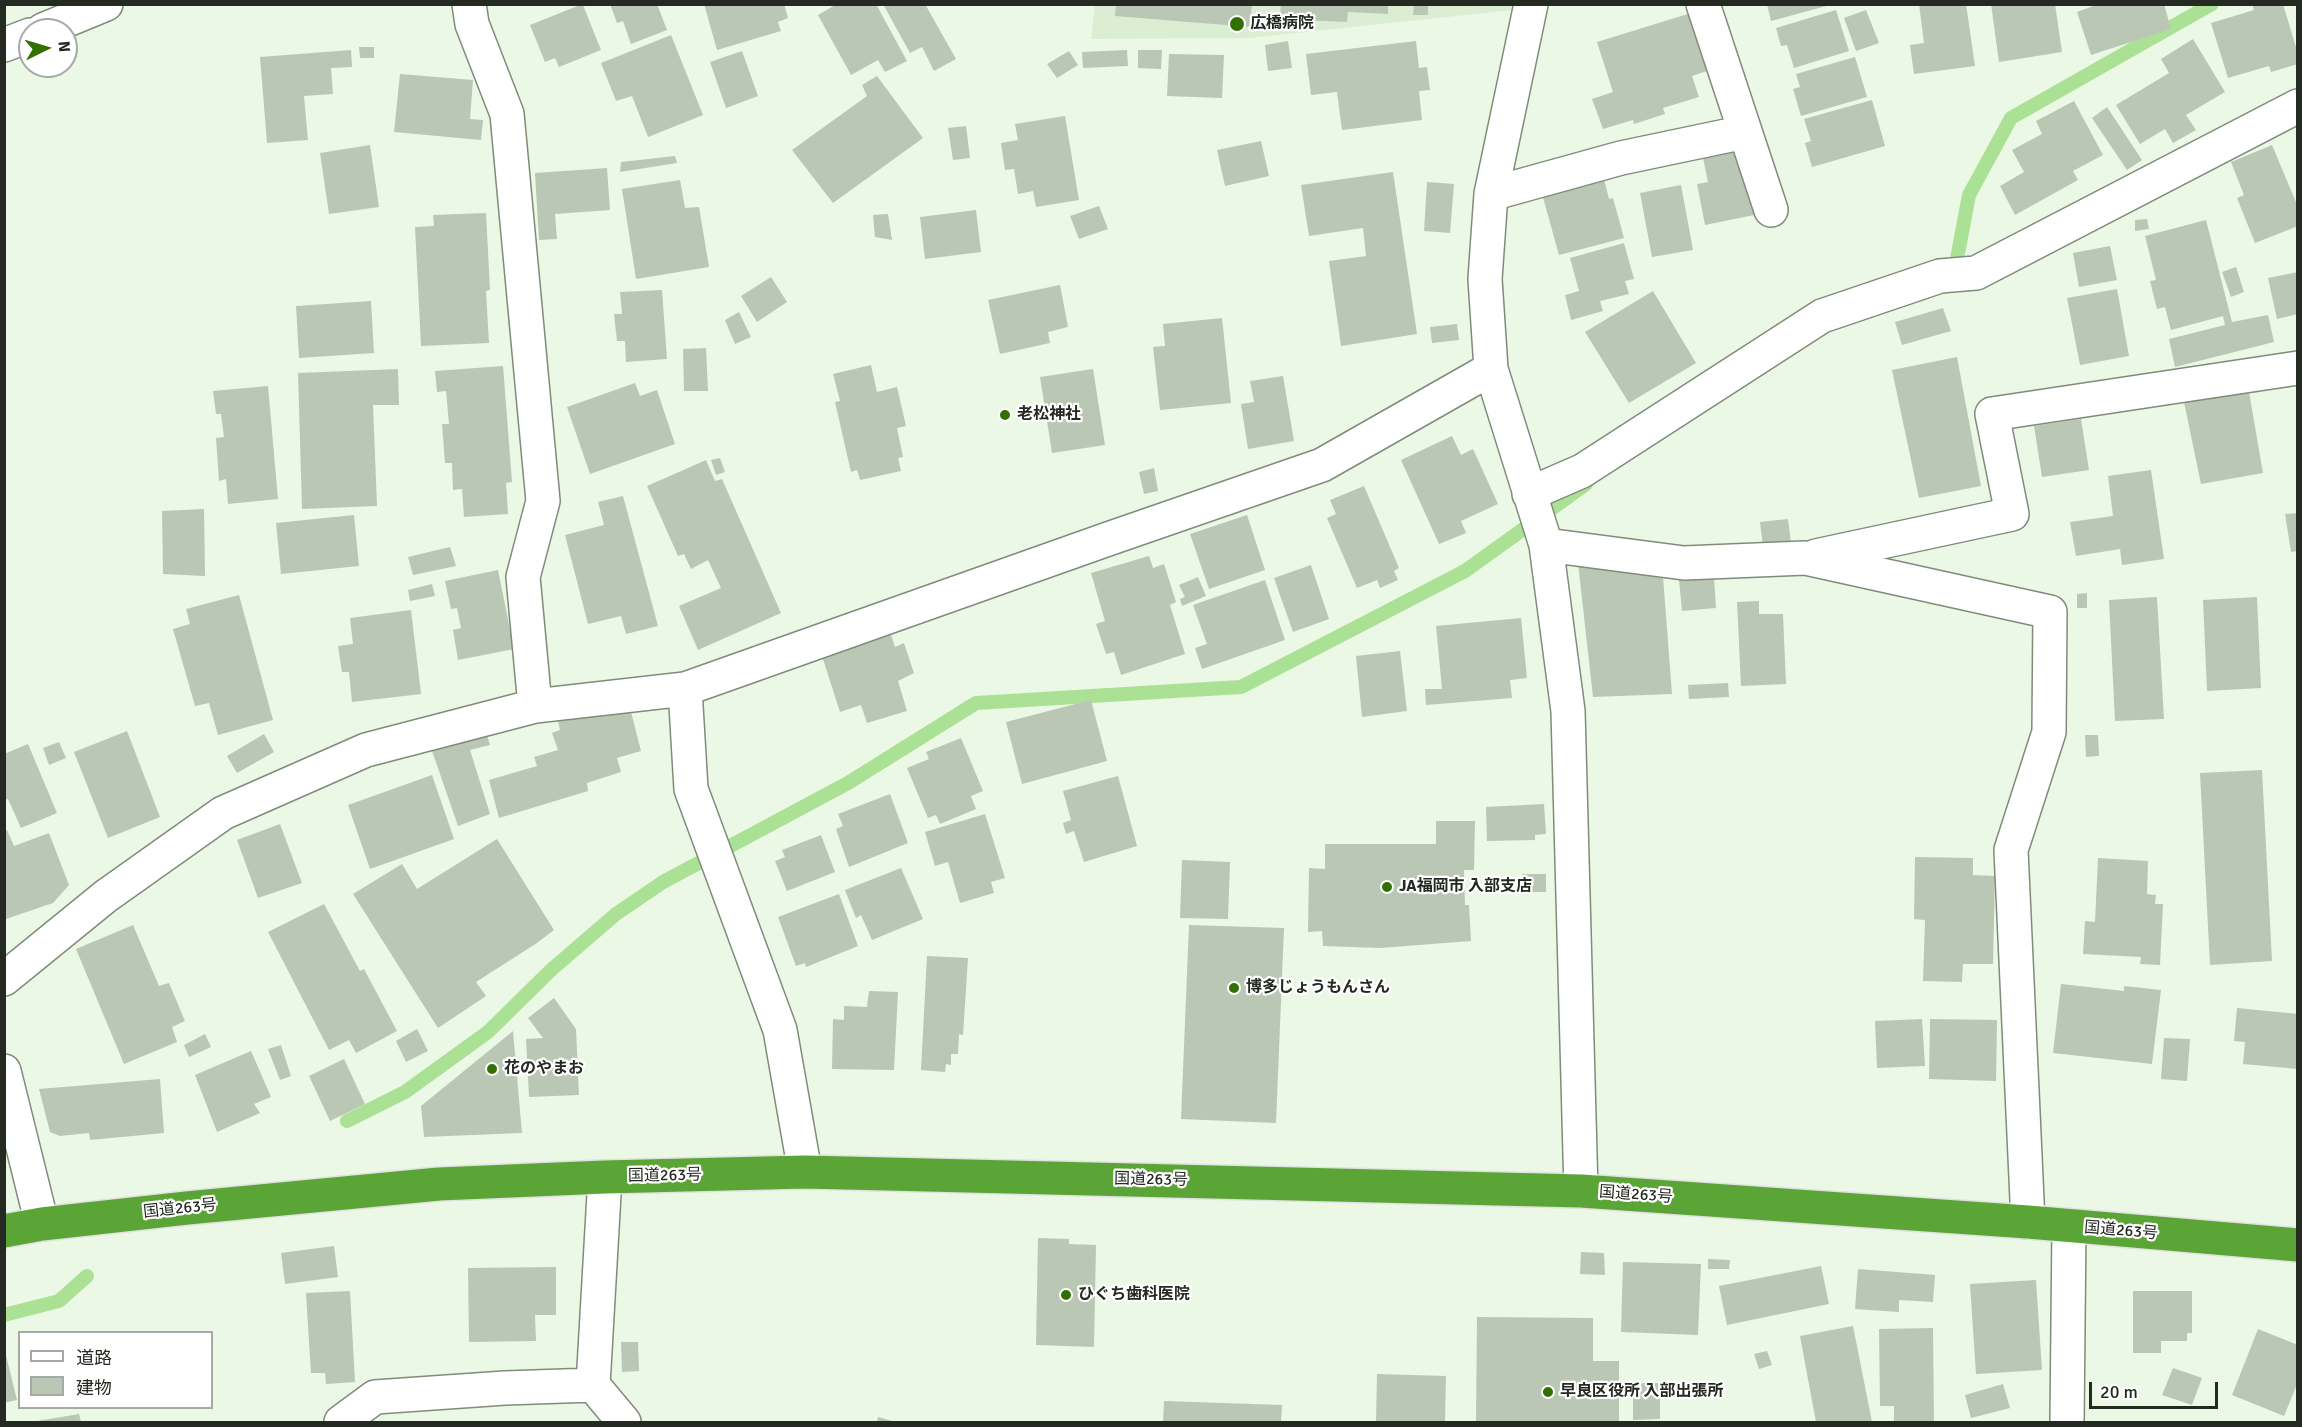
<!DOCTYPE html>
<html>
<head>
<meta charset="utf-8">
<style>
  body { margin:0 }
  #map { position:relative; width:2302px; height:1427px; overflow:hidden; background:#eaf8e5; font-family:Signika,"Noto Sans JP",sans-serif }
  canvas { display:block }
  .frame { position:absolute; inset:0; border:6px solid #242922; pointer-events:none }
  .legend { position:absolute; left:18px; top:1331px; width:195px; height:78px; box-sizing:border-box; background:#fff; border:2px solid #a7a9a7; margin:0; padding:8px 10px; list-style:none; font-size:18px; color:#242922 }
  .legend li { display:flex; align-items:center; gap:12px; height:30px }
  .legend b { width:30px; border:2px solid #a7a9a7 }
  .north { position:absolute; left:18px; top:18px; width:60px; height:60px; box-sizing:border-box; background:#fff; border:2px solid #a7a9a7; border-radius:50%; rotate:85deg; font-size:16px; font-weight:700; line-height:24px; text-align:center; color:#242922 }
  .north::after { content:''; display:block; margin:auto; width:21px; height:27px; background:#327004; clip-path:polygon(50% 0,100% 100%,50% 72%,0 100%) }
  .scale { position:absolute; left:2089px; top:1382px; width:129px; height:27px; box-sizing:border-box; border:3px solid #242922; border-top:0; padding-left:8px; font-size:18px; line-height:21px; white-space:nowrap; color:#242922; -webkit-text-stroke:4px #fff; paint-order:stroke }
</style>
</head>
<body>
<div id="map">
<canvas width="2302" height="1427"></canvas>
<div class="frame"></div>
<ul class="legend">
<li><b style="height:8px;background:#fff"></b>道路</li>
<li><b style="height:16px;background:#bac7b5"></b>建物</li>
</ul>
<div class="north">N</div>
<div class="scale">20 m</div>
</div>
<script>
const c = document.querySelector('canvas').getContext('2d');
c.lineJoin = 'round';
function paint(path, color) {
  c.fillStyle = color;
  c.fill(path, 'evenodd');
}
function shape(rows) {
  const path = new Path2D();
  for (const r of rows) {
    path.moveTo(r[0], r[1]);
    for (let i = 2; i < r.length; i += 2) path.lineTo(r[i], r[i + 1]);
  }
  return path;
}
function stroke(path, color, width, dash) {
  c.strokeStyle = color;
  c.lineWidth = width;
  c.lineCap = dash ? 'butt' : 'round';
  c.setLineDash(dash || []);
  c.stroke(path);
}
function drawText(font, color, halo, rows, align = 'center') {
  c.font = font + ' Signika,"Noto Sans JP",sans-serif';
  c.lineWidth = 4.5;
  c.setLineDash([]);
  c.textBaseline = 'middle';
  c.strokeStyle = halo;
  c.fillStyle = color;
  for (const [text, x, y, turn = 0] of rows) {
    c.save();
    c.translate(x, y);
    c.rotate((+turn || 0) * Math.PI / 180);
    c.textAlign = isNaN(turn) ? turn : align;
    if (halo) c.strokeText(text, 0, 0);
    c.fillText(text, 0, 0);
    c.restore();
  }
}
const built = shape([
  [1095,5,1514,5,1513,10,1249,38,1091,39]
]);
const stream = shape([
  [1954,275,1969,195,2011,118,2212,4],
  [347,1121,405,1092,488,1032,551,970,616,914,663,882,848,783,976,703,1241,687,1465,571,1586,484],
  [4,1315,59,1301,87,1276]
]);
const building = shape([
  [610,4,657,4,667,30,631,44,623,21,617,23],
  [704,4,784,4,788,18,778,22,781,31,717,50],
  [837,4,876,4,907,61,885,72,878,60,851,75,818,15],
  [883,4,925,4,956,59,934,71,922,47,910,53],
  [1116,4,1252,4,1250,27,1115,16],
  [1281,4,1388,4,1388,14,1348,12,1347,22,1280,19],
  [1414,4,1428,4,1428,15,1413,15],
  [1767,4,1830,4,1830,5,1771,21],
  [1919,4,1966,4,1975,66,1914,74,1910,45,1924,43],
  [1991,4,2055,4,2062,52,1999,62],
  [2099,4,2164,4,2171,29,2091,55,2077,12],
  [2252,4,2283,4,2298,54,2298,64,2271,72,2269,66,2228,78,2211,23,2254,10],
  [580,5,583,5,601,50,559,67,555,58,545,62,530,25],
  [1836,10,1849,51,1794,68,1787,45,1781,46,1776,28],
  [1866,10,1879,43,1856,51,1844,18],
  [1691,13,1710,70,1692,76,1699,97,1663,108,1665,114,1634,124,1633,120,1603,129,1592,99,1613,92,1597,42],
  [671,35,703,115,648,137,632,96,616,101,601,63],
  [2193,39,2225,92,2186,115,2196,130,2173,143,2165,129,2140,144,2116,105,2169,73,2161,59],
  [1288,41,1292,68,1268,71,1265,45],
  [1416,41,1419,68,1427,67,1430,90,1419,91,1422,120,1342,130,1337,92,1311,95,1306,54],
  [359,47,374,47,374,58,360,58],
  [351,50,352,67,331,68,333,94,304,96,308,140,267,143,260,57],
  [1127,50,1128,66,1083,68,1082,52],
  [1138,50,1162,50,1161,69,1138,68],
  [742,51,758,96,726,108,710,62],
  [1069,51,1078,65,1057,78,1047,64],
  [1169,54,1224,55,1222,98,1167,96],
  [1855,57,1867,97,1801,116,1793,89,1800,87,1796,74],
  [400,74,473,80,470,119,483,120,481,140,394,132],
  [877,76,923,138,833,203,792,150,867,96,862,85],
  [1872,100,1885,146,1812,167,1805,143,1811,141,1804,119],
  [2074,101,2103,155,2073,171,2078,180,2015,215,2000,186,2024,172,2012,150,2042,134,2036,121],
  [2107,107,2142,160,2127,170,2092,118],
  [1065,116,1079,200,1036,207,1033,191,1018,194,1014,169,1005,170,1001,143,1018,140,1015,124],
  [966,126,970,158,953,160,948,128],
  [1261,141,1269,176,1225,186,1217,150],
  [370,145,379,207,329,214,320,153],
  [1744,145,1759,214,1705,225,1697,184,1708,182,1702,153],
  [2272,145,2298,207,2298,226,2255,243,2237,198,2244,195,2231,162],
  [675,156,677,163,620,172,621,162],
  [607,168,610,210,555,214,557,239,539,240,535,173],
  [1393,172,1417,334,1341,346,1329,261,1366,256,1363,228,1309,236,1301,185],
  [1604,179,1609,199,1613,198,1624,238,1559,255,1542,194],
  [680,180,685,208,699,207,709,267,636,279,622,189],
  [1427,182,1454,184,1450,233,1424,231],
  [1681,185,1693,250,1652,257,1640,193],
  [1099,206,1108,229,1079,239,1070,216],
  [976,210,981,252,925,259,920,217],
  [486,213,490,290,486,291,489,343,421,346,415,227,434,226,433,215],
  [888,214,892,240,875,237,873,215],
  [2147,219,2149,229,2135,231,2135,220],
  [2206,220,2232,322,2268,315,2274,342,2175,367,2169,339,2225,325,2223,316,2171,330,2165,307,2157,309,2150,281,2156,280,2145,236],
  [1624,243,1634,279,1625,281,1629,294,1600,301,1603,311,1571,320,1565,295,1579,291,1570,258],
  [2110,246,2117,280,2079,287,2073,253],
  [2236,267,2244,292,2231,297,2222,272],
  [2298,272,2298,314,2277,319,2268,278],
  [771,277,787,302,757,322,741,296],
  [1060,285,1068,327,1048,332,1050,343,1000,354,988,300],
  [2117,289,2129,356,2080,365,2067,298],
  [662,290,667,359,626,362,625,341,617,341,614,314,622,314,620,292],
  [1653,291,1696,363,1629,403,1585,332],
  [371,301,374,353,299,358,296,306],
  [1943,308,1951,331,1902,345,1895,322],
  [739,312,751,337,735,344,725,320],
  [1222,318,1231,403,1160,410,1153,347,1165,346,1163,324],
  [1457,324,1459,340,1432,343,1430,327],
  [706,348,708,391,684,391,683,349],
  [1957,357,1981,486,1919,498,1892,370],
  [871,365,877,392,897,387,906,426,897,428,903,457,898,458,901,471,860,480,857,470,851,472,835,402,840,401,833,374],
  [503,366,512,482,506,483,508,514,464,517,462,489,453,490,452,463,445,463,442,424,449,424,446,391,437,392,435,371],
  [398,369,399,405,373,405,377,506,302,509,298,373],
  [1093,369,1105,445,1052,453,1040,377],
  [1283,376,1294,441,1248,449,1241,404,1254,402,1250,381],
  [635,383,640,396,657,390,675,444,590,474,567,407],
  [268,386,278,499,228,504,226,479,219,481,216,438,224,437,221,414,216,414,213,391],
  [2249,392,2263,473,2201,484,2184,402],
  [2081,419,2089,470,2042,477,2034,426],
  [1452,436,1461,455,1473,449,1498,504,1461,521,1466,533,1439,544,1401,460],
  [720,458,725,472,716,475,711,460],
  [706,460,715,481,722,479,781,613,698,650,679,606,721,588,708,560,691,569,684,554,678,556,647,486],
  [1154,468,1158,491,1144,494,1139,472],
  [2151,470,2164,559,2122,565,2120,549,2076,556,2070,522,2113,516,2108,476],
  [1364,486,1399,568,1394,571,1398,580,1380,588,1377,580,1357,588,1327,518,1336,514,1330,500],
  [623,496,658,626,626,634,621,616,588,624,565,535,604,525,598,502],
  [204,509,205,576,163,574,162,511],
  [2298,513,2298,551,2291,552,2285,514],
  [354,515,359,566,281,574,276,523],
  [1247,515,1265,570,1209,589,1190,534],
  [1788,519,1791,543,1763,546,1760,522],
  [450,547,456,566,413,575,408,557],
  [1149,556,1153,568,1164,564,1176,602,1170,605,1185,654,1121,675,1114,652,1106,654,1096,624,1105,621,1091,573],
  [1578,563,1663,576,1672,694,1593,697],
  [1311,565,1329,619,1293,632,1274,578],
  [498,570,514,649,458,660,453,630,461,628,457,608,451,609,445,581],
  [1198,577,1206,596,1182,606,1180,599,1185,597,1179,585],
  [1714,577,1716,608,1682,611,1679,580],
  [1265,580,1285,640,1202,669,1195,648,1207,644,1193,605],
  [432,584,435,596,410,601,408,590],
  [2087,593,2087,608,2077,608,2077,594],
  [239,595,273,720,218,735,209,703,195,706,173,629,190,624,186,609],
  [2157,597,2164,719,2115,721,2109,600],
  [2257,597,2261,688,2207,691,2203,600],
  [1759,601,1759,614,1783,614,1786,684,1741,686,1737,602],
  [411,610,421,694,352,702,349,672,342,672,338,646,353,644,350,618],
  [1521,618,1527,678,1510,680,1512,698,1426,705,1425,689,1442,689,1436,626],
  [891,635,895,647,904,643,914,673,898,681,907,711,867,723,861,705,840,712,822,656,860,641,861,644],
  [1400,651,1407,711,1362,717,1356,656],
  [1728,683,1729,697,1689,699,1688,685],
  [1091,700,1107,761,1022,784,1006,722],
  [602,708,604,716,630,708,641,751,617,758,621,772,587,783,588,791,499,818,489,780,537,766,534,757,558,750,552,733,560,730,558,721],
  [127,731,160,817,108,838,74,752],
  [264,734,274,752,237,773,227,756],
  [487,735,490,745,470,750,490,814,458,826,431,748],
  [2085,735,2098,735,2099,756,2086,757],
  [961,738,983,791,971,796,976,809,940,824,936,815,928,818,907,768,929,759,926,752],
  [59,742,66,758,49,765,43,748],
  [28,744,57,813,21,828,8,799,4,800,4,754],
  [2262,770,2272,961,2210,965,2200,773],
  [432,775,454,839,370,869,348,805],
  [1118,776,1137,846,1084,862,1074,831,1066,834,1063,823,1071,820,1063,791],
  [890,794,908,843,849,867,836,829,843,826,838,814],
  [1544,804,1546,834,1535,835,1535,840,1487,841,1486,807],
  [985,814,1005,878,991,882,994,893,960,903,948,862,935,866,925,832],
  [1436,821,1475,821,1474,870,1464,870,1465,905,1469,905,1471,941,1380,948,1323,946,1322,931,1308,932,1309,868,1325,869,1325,844,1436,844],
  [280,824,302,883,258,898,237,840],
  [7,830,14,846,49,833,69,885,53,903,6,919,4,831],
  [821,835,835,872,787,891,775,861,785,857,782,850],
  [497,839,554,930,537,943,476,982,486,996,438,1028,353,894,402,864,417,889],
  [1915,857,1973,858,1973,875,1995,876,1993,964,1963,964,1962,982,1923,981,1925,920,1914,919],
  [2098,858,2148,861,2147,894,2156,895,2155,904,2163,904,2160,965,2140,964,2141,957,2083,954,2085,921,2095,922],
  [1182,860,1230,862,1228,919,1180,918],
  [901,868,923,919,872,940,861,915,856,918,845,890],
  [1522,874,1546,874,1546,892,1522,892],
  [839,894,858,946,806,967,805,963,796,966,778,917],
  [324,904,360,971,364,969,397,1031,356,1053,349,1040,329,1050,268,932],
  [133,925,159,986,169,983,185,1021,172,1027,177,1042,124,1064,76,949],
  [1189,925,1284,928,1276,1123,1181,1119],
  [927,956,968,958,963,1035,959,1034,958,1054,951,1054,951,1065,946,1064,945,1072,921,1070],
  [2061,984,2124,991,2124,986,2161,990,2152,1064,2053,1053],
  [869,991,898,992,894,1070,832,1069,833,1019,844,1020,844,1006,867,1007],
  [554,998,576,1029,579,1095,529,1097,526,1039,543,1038,528,1018],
  [2237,1008,2298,1014,2298,1069,2243,1064,2245,1042,2234,1041],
  [1922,1019,1925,1066,1877,1068,1875,1021],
  [1930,1019,1997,1020,1996,1081,1929,1079],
  [417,1029,428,1051,406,1062,396,1041],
  [513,1031,522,1133,424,1137,421,1106],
  [205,1034,211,1047,189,1057,184,1045],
  [2164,1038,2190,1039,2187,1081,2161,1079],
  [281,1045,291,1076,280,1080,268,1049],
  [251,1051,271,1097,254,1104,260,1113,217,1132,195,1075],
  [344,1059,365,1104,330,1121,309,1076],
  [160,1079,164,1133,90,1140,89,1133,60,1136,50,1132,39,1089],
  [1038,1238,1069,1239,1069,1244,1096,1245,1094,1347,1036,1345],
  [334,1246,338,1277,285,1284,281,1253],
  [1581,1252,1604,1253,1605,1275,1580,1274],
  [1708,1259,1730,1260,1729,1269,1708,1269],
  [1623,1262,1701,1264,1698,1335,1621,1332],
  [1821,1266,1829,1304,1727,1325,1719,1286],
  [556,1267,556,1315,535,1315,536,1341,469,1342,468,1268],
  [1858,1269,1935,1275,1933,1302,1899,1300,1899,1312,1855,1309],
  [2036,1280,2042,1370,1976,1374,1970,1284],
  [350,1291,355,1382,326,1384,325,1373,311,1373,306,1293],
  [2133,1291,2192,1291,2192,1333,2187,1333,2187,1341,2161,1341,2161,1353,2133,1353],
  [1477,1317,1593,1318,1593,1361,1619,1361,1619,1422,1476,1422],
  [1853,1326,1872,1422,1816,1422,1800,1336],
  [1933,1328,1934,1422,1894,1422,1894,1406,1880,1406,1879,1329],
  [2258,1329,2298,1345,2298,1382,2284,1416,2232,1395],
  [621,1342,638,1342,639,1371,622,1372],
  [4,1347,17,1400,4,1403],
  [1767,1351,1772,1365,1759,1369,1754,1354],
  [2173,1368,2202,1378,2192,1405,2162,1395],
  [1377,1374,1446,1376,1445,1422,1376,1422],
  [1633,1383,1660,1383,1660,1419,1633,1420],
  [2003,1384,2010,1408,1971,1418,1965,1395],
  [1164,1401,1282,1405,1281,1422,1163,1422],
  [79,1414,81,1422,38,1422,37,1421],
  [878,1417,896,1422,877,1422]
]);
const minor = shape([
  [469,4,472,24,507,114,543,501,523,577,535,706,685,689,691,789,780,1030,805,1172],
  [1531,4,1491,194,1485,279,1491,369,1546,545,1568,711,1581,1191],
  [1703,4,1771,210],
  [43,30,106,4],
  [4,45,30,35],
  [1491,194,1621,158,1745,132],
  [1529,494,1582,471,1822,316,1940,276,1976,273,2298,106],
  [1546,545,1684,563,1805,558,2050,612,2049,732,2011,850,2028,1222],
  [1816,556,2012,514,1992,414,2298,368],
  [685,689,1108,539,1322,465,1491,369],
  [4,979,106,896,223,813,366,750,535,706],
  [4,1071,42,1224],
  [593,1385,605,1177],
  [341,1422,375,1397,505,1388,593,1385,624,1422],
  [2067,1422,2069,1226]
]);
const highway = shape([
  [4,1231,42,1224,187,1208,439,1184,605,1177,805,1172,1581,1191,2028,1222,2298,1245]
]);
const markers = [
  [1237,24,8,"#327004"],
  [1005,415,6,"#327004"],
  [1387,887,6,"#327004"],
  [1234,988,6,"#327004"],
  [492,1069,6,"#327004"],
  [1066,1295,6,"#327004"],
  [1548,1392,6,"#327004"]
];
const poiNames = [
  ["広橋病院",1250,24],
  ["老松神社",1017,415],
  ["JA福岡市 入部支店",1399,887],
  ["博多じょうもんさん",1246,988],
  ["花のやまお",504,1069],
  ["ひぐち歯科医院",1078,1295],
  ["早良区役所 入部出張所",1560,1392]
];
const streetNames = [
  ["国道263号",665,1176,-1],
  ["国道263号",1151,1180,1],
  ["国道263号",1636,1195,4],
  ["国道263号",180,1209,-6],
  ["国道263号",2121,1231,5]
];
paint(built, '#dbeed4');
stroke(stream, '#abe195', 14);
paint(building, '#bac7b5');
stroke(minor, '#7f8c7a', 36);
stroke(highway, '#e0e1e0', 36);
stroke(minor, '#fff', 33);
stroke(highway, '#5ba436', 33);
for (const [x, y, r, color] of markers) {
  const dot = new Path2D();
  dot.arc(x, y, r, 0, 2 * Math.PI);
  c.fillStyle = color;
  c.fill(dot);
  stroke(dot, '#fff', 2);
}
drawText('bold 16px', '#242922', '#fff', poiNames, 'left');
drawText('16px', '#242922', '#fff', streetNames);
</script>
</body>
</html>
